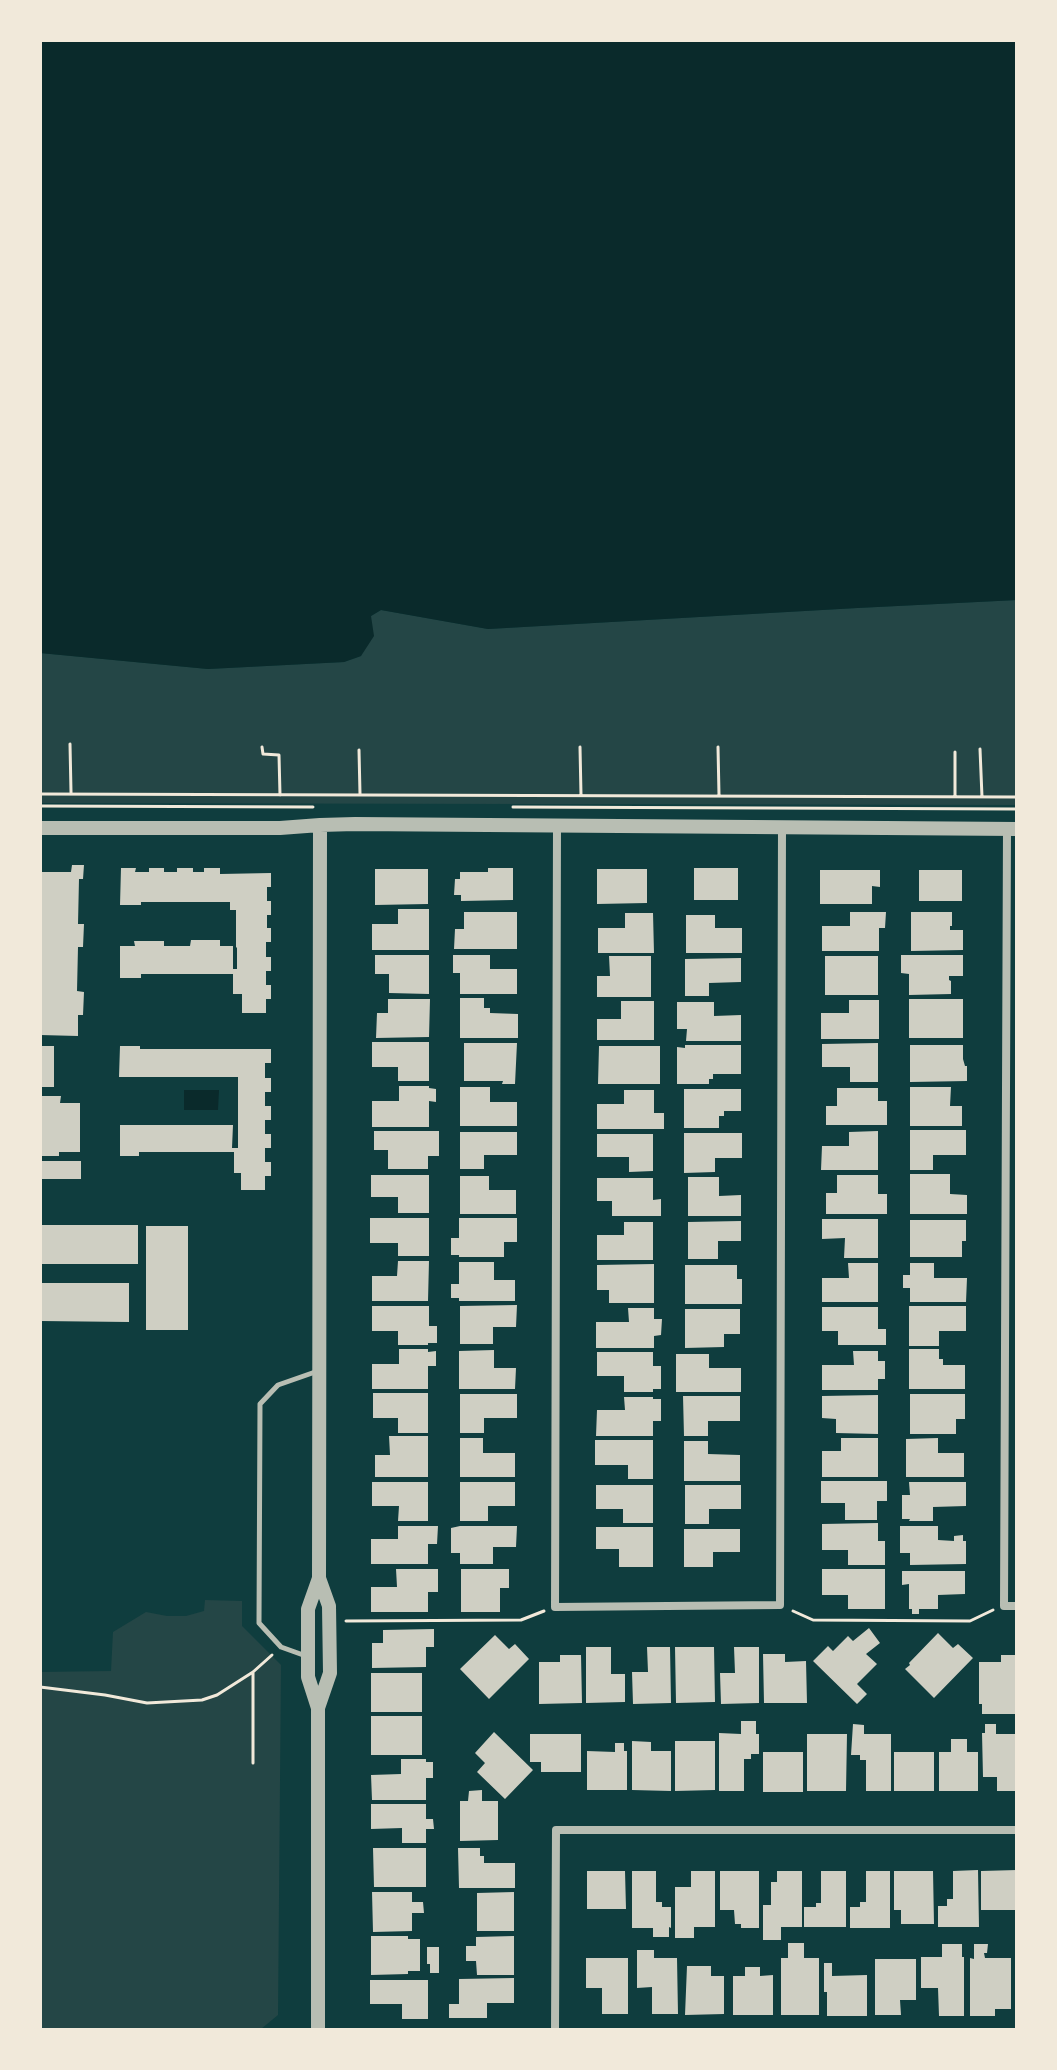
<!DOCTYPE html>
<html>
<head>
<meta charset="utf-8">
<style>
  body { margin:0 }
  #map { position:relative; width:1057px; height:2070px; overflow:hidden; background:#0f3d3e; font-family:"Titillium Web",sans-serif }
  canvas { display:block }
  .frame { position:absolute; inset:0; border:42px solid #f1e9da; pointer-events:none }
</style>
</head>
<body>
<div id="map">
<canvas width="1057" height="2070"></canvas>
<div class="frame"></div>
</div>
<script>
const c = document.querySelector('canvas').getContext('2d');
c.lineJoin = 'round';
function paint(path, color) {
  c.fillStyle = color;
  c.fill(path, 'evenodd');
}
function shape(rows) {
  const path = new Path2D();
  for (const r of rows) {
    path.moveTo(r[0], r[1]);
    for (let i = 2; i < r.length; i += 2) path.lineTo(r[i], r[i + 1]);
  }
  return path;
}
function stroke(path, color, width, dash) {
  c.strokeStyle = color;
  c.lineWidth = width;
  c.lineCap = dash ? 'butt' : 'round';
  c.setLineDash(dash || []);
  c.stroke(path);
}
const green = shape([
  [1017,600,1017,805,40,803,40,653,208,669,344,662,361,656,371,616,381,610,488,629,857,608],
  [205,1600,242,1601,242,1626,281,1665,278,2015,261,2029,40,2030,40,1672,111,1671,113,1632,146,1612,167,1616,186,1616,204,1611]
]);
const water = shape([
  [40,40,1017,40,1017,600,857,608,488,629,381,610,371,616,374,636,361,656,344,662,208,669,40,653],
  [184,1090,219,1090,218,1110,184,1110]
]);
const building = shape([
  [72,865,84,865,83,879,79,879,78,924,84,924,83,947,78,947,77,991,84,992,83,1015,78,1015,78,1036,40,1035,40,872,71,872],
  [121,868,136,868,135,872,149,872,149,868,164,868,164,872,177,872,177,868,193,868,193,872,204,872,204,868,220,868,220,874,271,873,271,887,267,887,267,901,271,901,271,915,267,915,267,928,271,928,271,942,266,942,266,957,271,957,271,971,266,971,266,985,271,985,271,999,266,999,266,1013,242,1013,242,994,233,994,233,974,141,974,141,978,120,978,120,946,135,946,134,941,164,941,164,946,190,946,191,940,220,940,220,946,233,946,233,969,237,969,237,947,236,948,236,910,230,910,230,902,141,902,141,905,120,905],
  [488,868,513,868,513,900,461,901,461,895,454,895,455,879,460,879,460,872,488,872],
  [694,868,738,868,738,900,694,900],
  [375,869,428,869,428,904,375,905],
  [597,869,647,869,647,903,597,904],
  [820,870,880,870,880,887,872,886,872,904,820,904],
  [919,870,962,870,962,901,919,901],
  [398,909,429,909,429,950,372,950,372,924,398,924],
  [464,912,517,912,517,949,454,949,455,929,464,929],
  [850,912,886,912,885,928,879,928,879,951,822,951,822,926,850,926],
  [911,912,952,912,952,926,950,926,950,930,963,930,963,950,911,951],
  [625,913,653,913,654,953,598,953,598,928,625,928],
  [686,915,715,915,715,928,742,928,742,953,686,953],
  [375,955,429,955,429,994,389,993,389,974,375,974],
  [453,955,490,955,490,969,517,969,517,994,460,994,460,973,453,973],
  [901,955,963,955,963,976,949,976,949,980,951,981,951,994,909,995,909,974,901,973],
  [609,956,651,956,651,997,597,997,597,976,610,976],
  [825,956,878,956,878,995,825,995],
  [741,958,741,982,709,983,709,996,685,996,685,959],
  [460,998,484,998,484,1008,490,1008,490,1013,518,1014,518,1038,460,1038],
  [388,999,430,999,429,1037,376,1038,377,1013,388,1013],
  [909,999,963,999,963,1038,909,1038],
  [849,1000,879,1000,879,1039,821,1039,821,1013,849,1013],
  [621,1001,654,1001,654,1040,597,1040,597,1019,621,1019],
  [677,1002,714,1002,714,1016,741,1015,741,1041,686,1041,687,1029,677,1029],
  [372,1042,429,1042,429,1081,398,1081,398,1067,372,1067],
  [464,1043,517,1043,515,1084,502,1084,503,1081,464,1081],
  [878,1043,878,1082,850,1082,850,1067,822,1067,822,1044],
  [685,1045,741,1045,741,1074,713,1074,713,1079,709,1079,709,1084,677,1084,677,1047,685,1048],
  [910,1045,963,1045,963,1059,965,1066,967,1066,967,1081,910,1082],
  [40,1046,54,1046,54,1087,40,1087],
  [120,1046,140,1046,140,1049,271,1049,271,1063,265,1063,265,1078,271,1078,271,1092,265,1092,265,1106,271,1106,271,1120,265,1120,265,1134,271,1134,271,1148,265,1148,265,1162,271,1162,271,1176,265,1176,265,1190,241,1190,241,1173,234,1173,234,1152,139,1152,139,1156,120,1156,120,1125,233,1125,232,1148,238,1148,238,1077,119,1077],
  [599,1046,660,1046,660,1084,598,1084],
  [399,1086,429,1086,429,1088,436,1089,436,1102,429,1101,429,1127,372,1127,372,1101,399,1101],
  [460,1087,490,1087,490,1102,517,1102,517,1126,460,1126],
  [910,1087,951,1087,950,1106,962,1106,962,1126,910,1126],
  [837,1088,878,1088,878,1101,887,1101,887,1125,826,1125,826,1106,837,1106],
  [684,1089,741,1089,741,1111,724,1111,724,1116,719,1116,719,1128,684,1128],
  [624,1090,654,1090,654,1113,664,1113,664,1129,597,1129,597,1104,624,1104],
  [40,1096,61,1096,60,1103,80,1103,80,1152,59,1152,59,1156,40,1156],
  [910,1130,966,1130,966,1155,933,1155,933,1170,910,1170],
  [374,1131,439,1131,439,1156,428,1156,428,1169,388,1169,388,1150,374,1150],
  [878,1131,878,1170,821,1170,822,1146,849,1146,849,1132],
  [460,1132,517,1132,517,1155,484,1155,484,1169,460,1169],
  [684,1133,742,1133,742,1158,715,1158,715,1172,684,1173],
  [597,1134,653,1134,653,1171,629,1172,629,1157,597,1157],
  [40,1161,81,1161,81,1179,40,1179],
  [910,1174,950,1174,950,1194,967,1195,967,1214,910,1214],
  [371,1175,429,1175,429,1213,398,1213,398,1197,371,1197],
  [837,1175,878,1175,878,1194,887,1194,887,1214,826,1214,826,1193,837,1193],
  [460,1176,489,1176,489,1190,516,1190,516,1214,460,1214],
  [688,1177,719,1177,719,1196,741,1195,741,1216,688,1216],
  [597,1178,653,1178,653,1200,661,1199,661,1216,612,1216,612,1201,597,1201],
  [370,1218,429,1218,429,1256,398,1256,398,1243,370,1243],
  [459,1218,517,1218,517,1242,504,1242,504,1257,459,1257,459,1255,451,1255,451,1238,459,1238],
  [822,1219,878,1219,878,1258,844,1258,845,1238,822,1239],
  [910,1220,966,1220,966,1241,962,1241,962,1257,910,1257],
  [741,1221,741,1241,718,1241,718,1259,688,1259,688,1222],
  [624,1222,653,1222,653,1260,597,1260,597,1235,624,1235],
  [40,1225,138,1225,138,1264,40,1264],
  [146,1226,188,1226,188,1330,146,1330],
  [398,1261,429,1261,428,1301,372,1301,372,1276,397,1276],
  [459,1262,494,1262,494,1280,515,1280,515,1301,459,1301,459,1298,451,1298,451,1284,459,1284],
  [848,1263,878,1263,878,1302,822,1302,822,1278,849,1278],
  [910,1263,934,1263,934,1278,967,1278,966,1302,910,1302,910,1288,903,1288,903,1275,910,1275],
  [654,1264,654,1303,609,1303,609,1290,597,1290,597,1265],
  [685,1265,737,1265,737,1279,742,1279,742,1304,685,1304],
  [40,1283,129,1283,129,1322,40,1321],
  [517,1305,516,1327,493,1327,493,1344,460,1344,460,1306],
  [372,1306,429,1306,429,1326,437,1326,437,1343,428,1343,428,1345,398,1345,398,1331,372,1331],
  [909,1306,966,1306,966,1331,939,1331,939,1346,909,1346],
  [822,1307,878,1307,878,1329,886,1329,886,1345,838,1345,838,1331,822,1331],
  [628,1308,654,1308,654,1319,662,1319,661,1335,654,1336,654,1348,596,1348,596,1322,629,1322],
  [685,1309,740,1309,740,1334,724,1334,724,1347,685,1348],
  [399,1349,428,1349,428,1352,436,1351,436,1366,428,1366,428,1389,372,1389,372,1364,399,1364],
  [909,1349,939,1349,939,1359,943,1359,943,1365,965,1365,965,1389,909,1389],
  [494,1350,494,1368,516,1368,515,1389,459,1389,459,1351],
  [853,1351,878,1351,878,1361,885,1361,885,1379,878,1379,878,1390,822,1390,822,1365,854,1365],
  [597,1352,653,1352,653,1366,661,1366,661,1389,653,1389,653,1392,624,1392,624,1376,597,1376],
  [676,1354,709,1354,709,1368,741,1368,741,1392,676,1392],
  [373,1393,428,1393,428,1433,398,1433,398,1418,373,1418],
  [460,1394,517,1394,517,1418,484,1418,484,1433,460,1433],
  [910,1394,965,1394,965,1419,956,1419,956,1434,910,1434],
  [878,1395,878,1434,836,1433,836,1419,822,1418,822,1396],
  [683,1396,740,1396,740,1421,708,1421,708,1436,684,1436],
  [624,1397,653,1397,653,1399,661,1399,661,1421,653,1421,653,1436,596,1436,597,1410,625,1410],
  [389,1436,428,1436,428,1477,375,1477,375,1455,390,1455],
  [460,1438,483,1438,483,1453,515,1453,515,1477,460,1477],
  [841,1438,878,1438,878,1477,822,1477,822,1451,841,1451],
  [938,1438,938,1453,964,1453,964,1477,906,1477,906,1439],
  [595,1440,653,1440,653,1479,628,1479,628,1465,595,1465],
  [684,1441,708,1441,708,1454,740,1455,740,1481,684,1481],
  [821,1481,887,1481,887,1501,877,1501,877,1520,845,1520,845,1503,821,1503],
  [372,1482,428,1482,428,1521,398,1521,399,1506,372,1506],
  [460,1482,515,1482,515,1506,488,1506,488,1521,460,1521],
  [909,1482,966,1482,966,1506,933,1507,933,1521,909,1521,910,1519,902,1519,902,1495,910,1495],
  [596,1485,653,1485,653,1523,623,1523,623,1509,596,1509],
  [685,1485,741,1485,741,1509,709,1509,709,1524,685,1524],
  [878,1523,878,1541,885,1541,885,1565,848,1565,848,1550,822,1550,822,1524],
  [398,1526,438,1526,437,1544,428,1544,428,1564,371,1564,371,1539,398,1539],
  [460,1526,517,1526,516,1547,493,1547,493,1564,460,1564,460,1553,451,1553,451,1528],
  [900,1526,938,1526,938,1540,954,1541,954,1536,963,1535,963,1541,966,1541,966,1564,910,1565,910,1553,900,1553],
  [596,1527,653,1527,653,1567,619,1567,619,1549,596,1549],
  [684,1529,740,1529,740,1552,713,1552,713,1567,684,1567],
  [396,1569,438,1569,438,1592,428,1592,428,1612,371,1612,371,1587,397,1587],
  [461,1569,509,1569,509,1588,500,1588,500,1612,461,1612],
  [822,1569,885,1569,885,1609,848,1609,848,1595,822,1595],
  [902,1571,965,1571,965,1594,938,1595,938,1609,919,1609,919,1614,912,1614,912,1609,909,1609,909,1584,902,1585],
  [869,1628,880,1643,866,1654,877,1664,857,1684,867,1694,857,1704,813,1661,828,1646,833,1651,848,1636,853,1641],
  [434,1629,434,1647,426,1647,426,1667,372,1668,372,1643,383,1643,383,1630],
  [938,1633,953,1648,958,1644,973,1658,934,1698,905,1669,910,1665,909,1663],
  [495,1635,509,1649,515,1644,529,1659,489,1699,460,1669],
  [586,1647,611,1647,611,1674,625,1674,625,1702,586,1703],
  [647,1647,670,1647,671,1703,633,1704,632,1672,648,1672],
  [675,1647,714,1647,715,1702,676,1703],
  [734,1647,759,1647,759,1703,721,1704,720,1673,735,1673],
  [763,1654,785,1654,785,1662,806,1661,807,1703,764,1703],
  [560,1655,581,1655,582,1703,539,1704,539,1662,560,1662],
  [1001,1655,1017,1655,1017,1714,982,1714,982,1704,979,1704,979,1662,1001,1662],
  [371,1673,422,1673,422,1712,371,1712],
  [371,1716,422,1716,422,1755,371,1755],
  [741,1721,756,1721,756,1734,759,1734,759,1754,751,1754,751,1759,744,1759,744,1791,719,1791,719,1733,741,1734],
  [853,1724,864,1725,864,1734,891,1734,891,1791,866,1791,866,1760,860,1760,860,1755,851,1755],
  [985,1724,996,1724,996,1734,1017,1734,1017,1791,997,1791,997,1777,983,1777,982,1733,985,1733],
  [494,1732,533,1770,505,1799,477,1772,485,1763,475,1753],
  [530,1734,581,1734,581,1772,541,1772,541,1762,530,1762],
  [807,1734,847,1734,846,1791,807,1791],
  [951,1739,967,1739,967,1752,978,1752,978,1791,939,1791,939,1752,951,1752],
  [632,1741,651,1742,651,1751,671,1751,671,1791,632,1790],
  [675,1741,715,1741,715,1790,675,1791],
  [615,1743,624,1743,624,1751,627,1751,627,1790,587,1790,587,1751,615,1752],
  [763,1752,803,1752,803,1792,763,1792],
  [894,1752,934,1752,934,1791,894,1791],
  [401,1759,426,1759,426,1762,433,1762,433,1778,426,1778,426,1800,372,1800,371,1775,401,1774],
  [482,1790,482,1801,498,1801,498,1840,460,1841,460,1801,468,1801,469,1791],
  [371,1804,426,1804,426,1819,433,1819,434,1829,426,1829,426,1843,402,1843,402,1828,371,1829],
  [373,1848,426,1848,426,1887,374,1887],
  [458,1848,480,1848,480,1856,484,1856,484,1863,515,1863,515,1888,459,1888],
  [978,1870,979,1927,938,1927,938,1906,947,1906,947,1899,953,1899,953,1871],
  [1017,1870,1017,1910,981,1910,981,1871],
  [587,1871,625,1871,626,1909,587,1909],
  [632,1871,656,1871,656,1902,662,1902,662,1907,671,1907,671,1928,669,1927,669,1937,653,1937,653,1928,632,1928],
  [691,1871,715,1871,715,1927,694,1927,694,1938,675,1938,675,1887,691,1887],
  [720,1871,759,1871,759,1928,741,1928,741,1924,735,1924,734,1910,720,1910],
  [777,1871,802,1871,802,1927,781,1927,781,1940,763,1940,763,1905,771,1905,771,1882,777,1882],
  [821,1871,846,1871,846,1927,804,1927,804,1907,816,1907,816,1903,821,1903],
  [866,1871,890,1871,890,1928,850,1928,850,1907,860,1907,860,1902,866,1902],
  [894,1871,933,1871,934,1924,901,1924,901,1910,894,1910],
  [372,1892,412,1892,412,1902,423,1902,424,1913,412,1913,412,1931,373,1932],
  [514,1892,514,1931,477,1931,477,1893],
  [371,1936,408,1936,408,1939,420,1939,420,1971,408,1971,408,1974,371,1975],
  [514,1936,514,1975,477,1975,476,1961,466,1961,466,1946,476,1946,476,1937],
  [788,1943,804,1943,804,1958,819,1958,819,2015,781,2015,781,1958,788,1958],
  [942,1944,962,1944,962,1957,964,1957,964,2016,939,2016,938,1988,921,1988,921,1957,942,1957],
  [974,1944,988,1944,987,1953,984,1953,985,1958,1011,1958,1011,2009,995,2009,995,2016,970,2016,970,1958,974,1959],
  [427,1947,439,1947,439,1973,430,1973,430,1964,427,1964],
  [637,1950,654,1950,654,1958,677,1958,678,2014,652,2014,652,1987,637,1988],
  [586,1958,628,1958,628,2014,602,2014,602,1988,586,1988],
  [875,1959,916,1959,916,2000,900,2000,901,2015,875,2015],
  [824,1963,832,1963,832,1976,867,1975,867,2016,827,2016,827,1992,824,1992],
  [687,1966,711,1966,711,1976,724,1976,724,2014,685,2015],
  [745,1967,760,1967,760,1976,773,1975,773,2015,733,2015,733,1976,745,1976],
  [514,1978,514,2003,487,2003,487,2018,449,2018,449,2004,459,2004,459,1979],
  [370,1980,428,1980,428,2019,402,2019,402,2004,370,2004]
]);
const path = shape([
  [70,744,71,792],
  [262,747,263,754,279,755,280,795],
  [580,747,581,795],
  [718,747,719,795],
  [980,749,982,797],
  [359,750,360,794],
  [955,752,955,796],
  [40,794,1017,797],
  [40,806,313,807],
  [513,807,1017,809],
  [793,1611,813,1620,970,1621,993,1610],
  [346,1621,521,1620,544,1611],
  [253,1672,253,1763],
  [40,1687,105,1695,147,1703,202,1700,217,1695,253,1672,272,1655]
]);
const service = shape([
  [306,1656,281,1647,259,1623,260,1404,278,1385,318,1371]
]);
const minor = shape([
  [557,826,555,1607,780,1605,782,827],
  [1007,829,1004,1606,1017,1606],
  [555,2030,556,1830,1017,1830]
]);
const tertiary = shape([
  [40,828,280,828,320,825,355,824,1017,829],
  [318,1708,330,1673,329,1606,319,1578],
  [318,2030,318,1708,308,1677,308,1609,319,1578,320,825]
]);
paint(green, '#244646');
paint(water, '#0a2a2b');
paint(building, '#cfcfc3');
stroke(path, '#f1e9da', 3);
stroke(service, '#b8beb3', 5);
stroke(minor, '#b8beb3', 8);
stroke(tertiary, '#b8beb3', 14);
</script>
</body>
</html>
